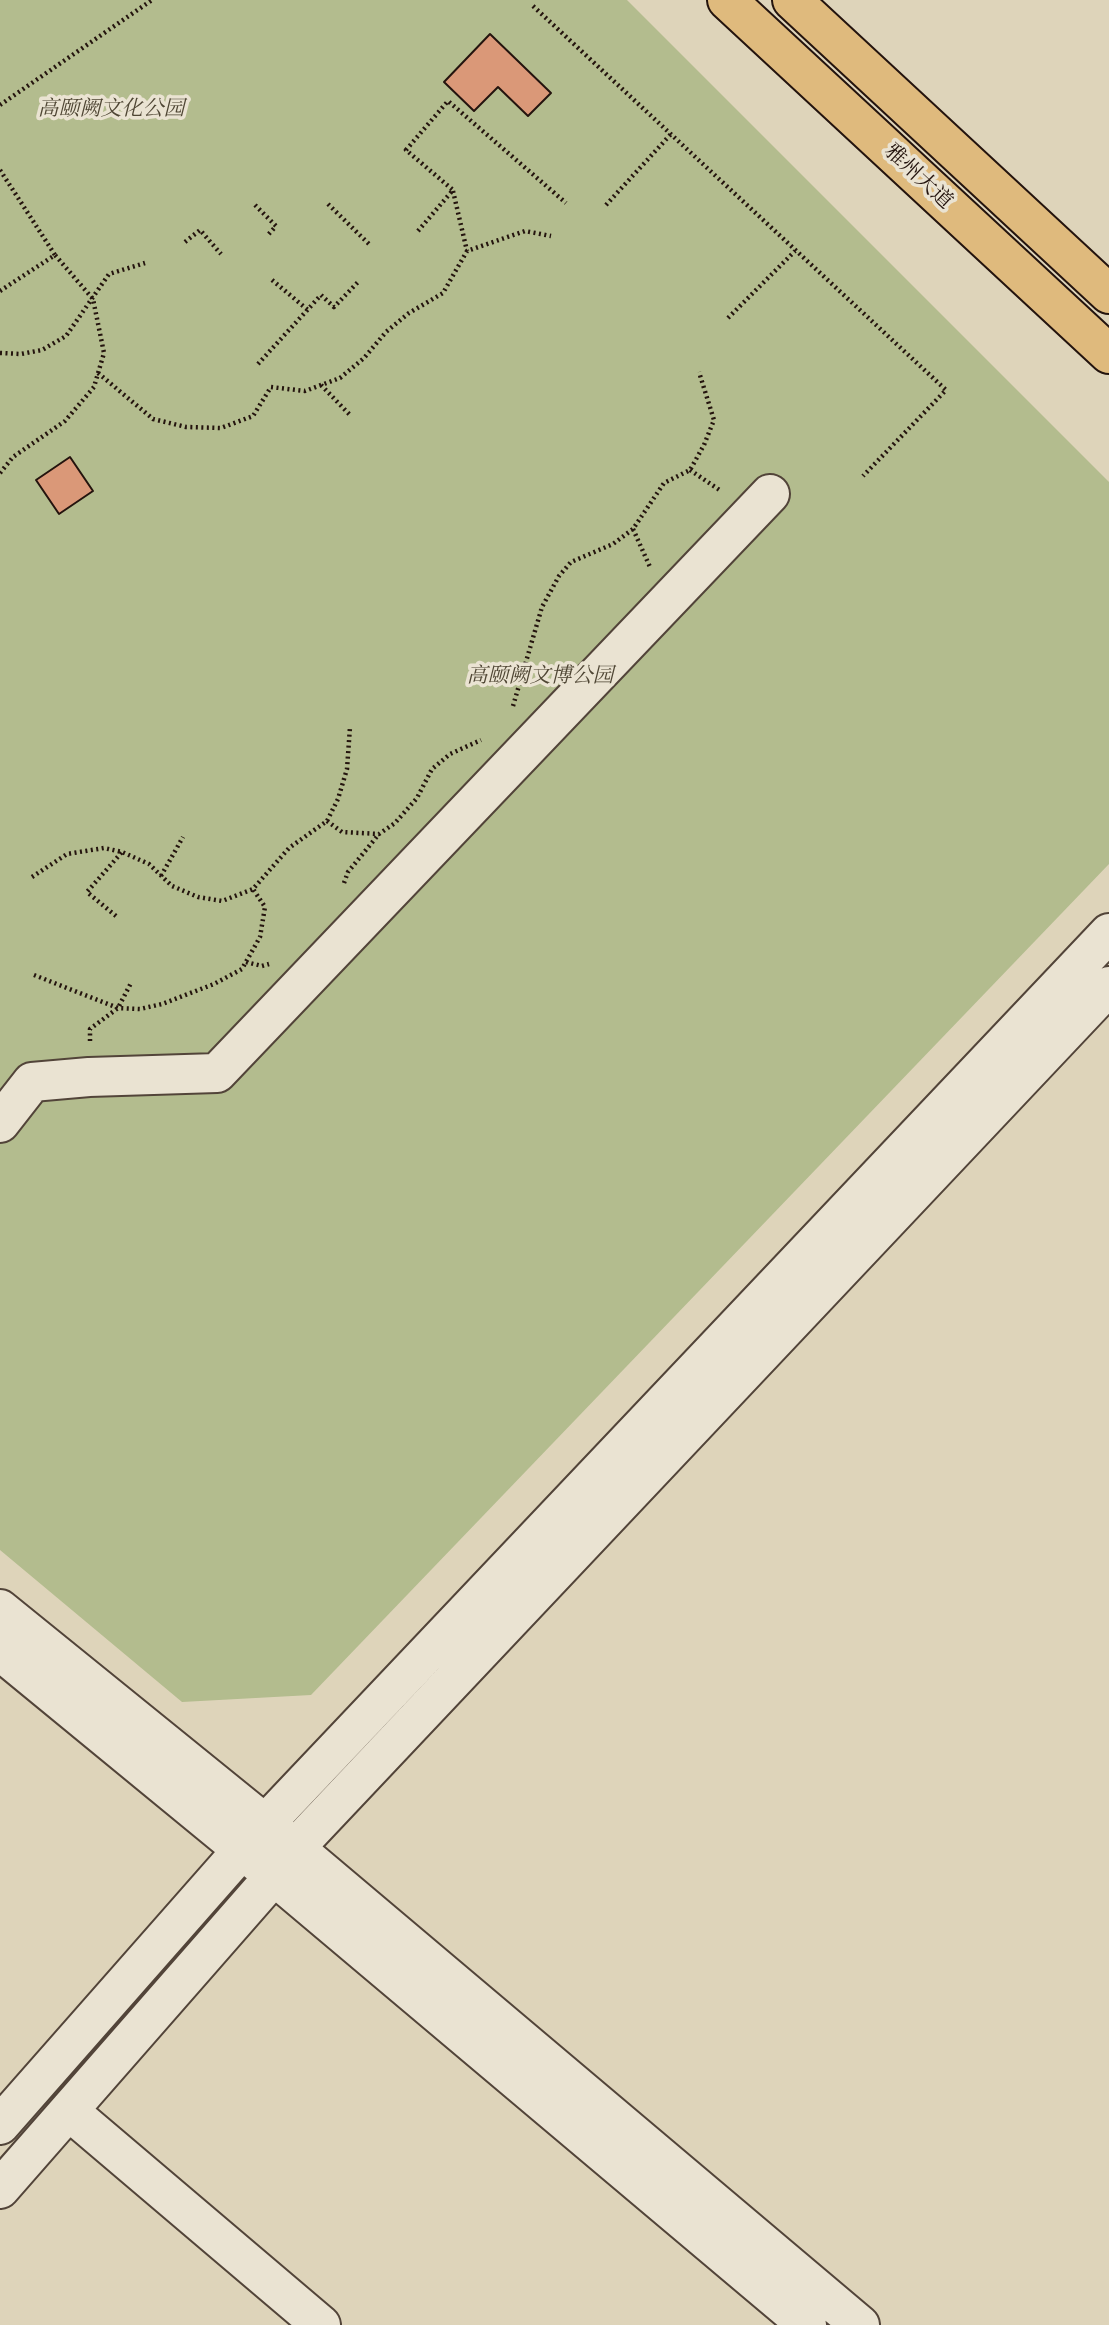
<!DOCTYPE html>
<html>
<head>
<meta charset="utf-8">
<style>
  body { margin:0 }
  canvas { display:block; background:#ded4ba }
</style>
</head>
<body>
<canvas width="1109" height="2325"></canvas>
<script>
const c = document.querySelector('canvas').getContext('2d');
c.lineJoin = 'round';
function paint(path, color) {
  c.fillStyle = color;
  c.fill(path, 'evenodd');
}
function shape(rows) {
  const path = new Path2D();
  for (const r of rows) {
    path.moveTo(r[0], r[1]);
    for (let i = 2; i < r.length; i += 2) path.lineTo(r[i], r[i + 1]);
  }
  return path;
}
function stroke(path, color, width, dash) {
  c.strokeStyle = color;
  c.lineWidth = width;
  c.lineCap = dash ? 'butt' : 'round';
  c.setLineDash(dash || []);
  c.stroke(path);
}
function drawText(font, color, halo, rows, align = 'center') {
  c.font = font + ' "IM FELL Great Primer","Noto Serif SC",serif';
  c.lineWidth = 7;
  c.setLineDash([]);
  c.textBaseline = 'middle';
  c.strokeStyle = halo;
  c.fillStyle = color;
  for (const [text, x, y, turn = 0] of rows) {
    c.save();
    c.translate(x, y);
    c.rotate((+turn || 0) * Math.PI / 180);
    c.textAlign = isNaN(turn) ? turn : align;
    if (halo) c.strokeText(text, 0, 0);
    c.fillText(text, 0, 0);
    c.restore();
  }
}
const green = shape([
  [0,0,627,0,1109,482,1109,864,311,1695,182,1702,0,1550]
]);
const building = shape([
  [490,34,551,93,528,116,498,87,474,111,444,82,490,34],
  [70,457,93,491,59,514,36,480,70,457]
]);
const path = shape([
  [533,6,946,390,863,476],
  [0,105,152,0],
  [0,170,55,255,0,291],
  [453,191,467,251],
  [328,204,370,245],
  [255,205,276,226,267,236],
  [606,205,671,134],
  [418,231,453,190,406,150,448,101,566,203],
  [185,242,200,230,221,254],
  [272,280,308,310],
  [728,318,795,251],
  [0,353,21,354,42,350,66,336,109,274,145,263],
  [258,364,321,295,334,307,359,281],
  [98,373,153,419,186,427,221,428,253,416,271,387,305,391,340,378,364,358,386,332,409,313,443,293,467,251,525,231,551,236],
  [321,385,350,415],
  [690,470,721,491],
  [0,473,13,457,65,421,94,387,104,353,93,299,55,255],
  [633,529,650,567],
  [513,706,542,607,559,576,571,562,613,544,633,529,664,483,690,470,704,445,714,420,699,372],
  [327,821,342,832,379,834,395,823,417,798,432,769,450,754,481,740],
  [161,876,183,837],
  [32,877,67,854,104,848,122,852,149,864,172,886,198,897,222,901,253,889,289,848,327,821,338,799,347,769,350,727],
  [344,883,348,872,379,834],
  [116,916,87,892,122,852],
  [246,962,262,966,269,964],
  [34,975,118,1008,140,1009,162,1004,214,984,242,969,260,937,265,907,253,889],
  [90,1041,90,1029,118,1008,131,983]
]);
const minor = shape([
  [0,1123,32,1082,89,1077,217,1073,770,494],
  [0,1609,295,1848,860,2325],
  [0,1651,274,1876,807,2325],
  [69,2111,321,2325],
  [0,2125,264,1825,1109,933],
  [0,2189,274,1876,295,1848,1109,986]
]);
const major = shape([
  [727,0,1109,354],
  [792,0,1109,294]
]);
const parkNames = [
  ["高颐阙文化公园",111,110],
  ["高颐阙文博公园",540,677]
];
const streetNames = [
  ["雅州大道",918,177,43]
];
paint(green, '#b3bc8e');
paint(building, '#da9878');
stroke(building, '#24140e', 2);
stroke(minor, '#524439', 42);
stroke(major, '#24140e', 42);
stroke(path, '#24140e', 4.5, [2, 3.5]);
stroke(minor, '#eae3d2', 38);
stroke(major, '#dfba7d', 38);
drawText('italic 21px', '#4f4634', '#eae3d2', parkNames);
drawText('21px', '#24140e', '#eae3d2', streetNames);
</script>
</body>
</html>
